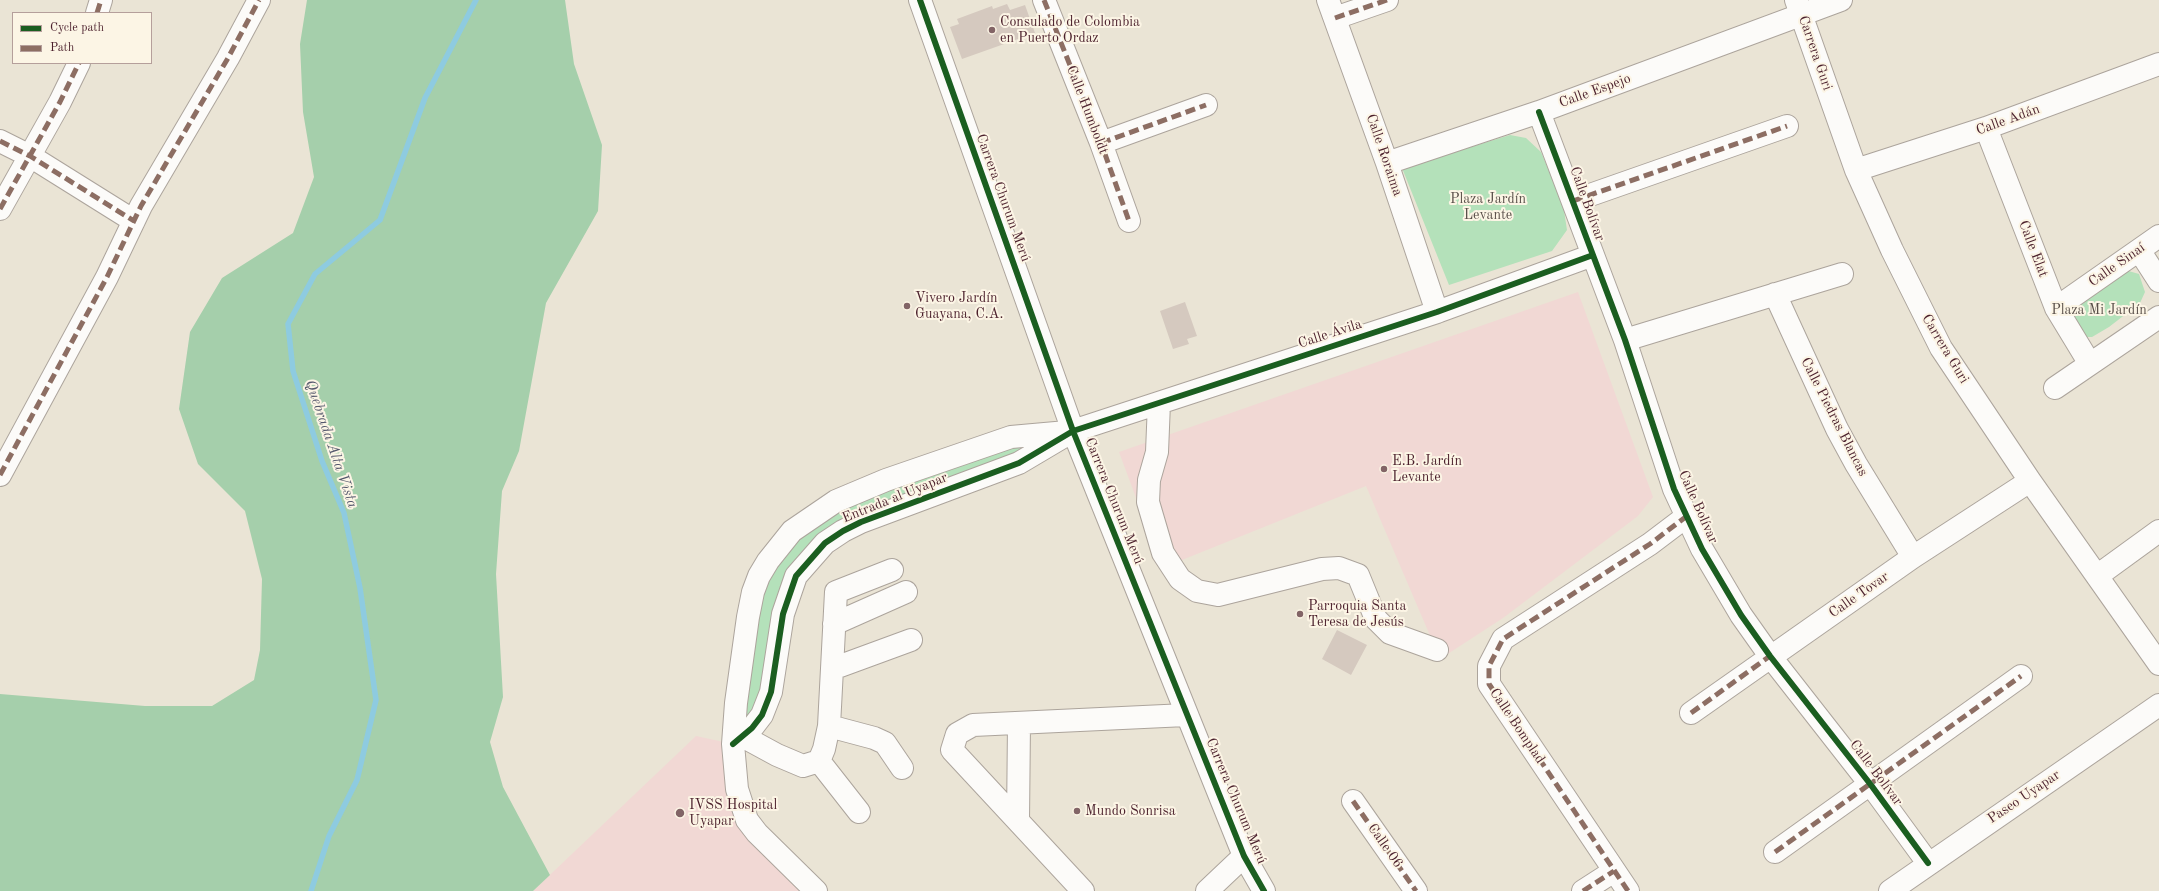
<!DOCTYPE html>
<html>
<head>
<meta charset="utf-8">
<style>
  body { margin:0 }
  #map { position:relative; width:2159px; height:891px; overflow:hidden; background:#eae4d5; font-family:"Old Standard TT",serif }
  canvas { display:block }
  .legend { position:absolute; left:12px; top:12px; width:140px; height:52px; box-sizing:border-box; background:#fcf5e5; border:1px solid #b59f9b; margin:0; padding:5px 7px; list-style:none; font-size:12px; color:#4a1f2b }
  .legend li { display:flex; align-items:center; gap:8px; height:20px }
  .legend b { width:20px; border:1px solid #b59f9b }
</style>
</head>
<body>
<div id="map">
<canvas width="2159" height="891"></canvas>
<ul class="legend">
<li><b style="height:5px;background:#1b5e20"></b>Cycle path</li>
<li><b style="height:5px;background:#8d6e63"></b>Path</li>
</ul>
</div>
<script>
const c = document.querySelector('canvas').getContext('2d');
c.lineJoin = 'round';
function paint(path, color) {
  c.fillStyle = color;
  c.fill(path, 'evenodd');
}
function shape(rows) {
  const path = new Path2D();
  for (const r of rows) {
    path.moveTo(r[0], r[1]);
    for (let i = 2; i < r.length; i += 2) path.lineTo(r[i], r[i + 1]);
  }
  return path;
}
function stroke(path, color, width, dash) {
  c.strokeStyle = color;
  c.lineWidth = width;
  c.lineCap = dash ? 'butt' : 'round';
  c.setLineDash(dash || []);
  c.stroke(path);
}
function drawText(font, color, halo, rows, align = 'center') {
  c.font = font + ' "Old Standard TT",serif';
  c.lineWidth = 4;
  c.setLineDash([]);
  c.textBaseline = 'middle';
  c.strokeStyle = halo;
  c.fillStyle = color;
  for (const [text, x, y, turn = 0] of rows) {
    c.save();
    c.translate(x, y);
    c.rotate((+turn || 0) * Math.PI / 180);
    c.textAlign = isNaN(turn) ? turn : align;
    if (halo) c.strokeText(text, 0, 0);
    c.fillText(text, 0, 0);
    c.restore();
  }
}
const built = shape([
  [1578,292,1653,497,1638,516,1503,618,1440,659,1366,486,1162,568,1119,452],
  [696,736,733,744,742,805,816,891,533,891]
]);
const green = shape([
  [1510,135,1526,138,1541,152,1563,204,1567,230,1552,251,1449,285,1402,168],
  [2125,270,2139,274,2145,292,2140,303,2109,327,2092,337,2080,337,2069,324,2073,306],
  [1073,431,861,522,810,558,752,728,736,703,768,561,857,491]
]);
const forest = shape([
  [307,0,565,0,574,64,602,145,598,211,546,303,519,451,502,491,496,574,503,697,490,742,503,787,550,875,533,891,0,891,0,694,145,706,212,706,254,680,260,650,262,579,245,511,198,464,179,409,190,332,222,278,293,233,314,177,303,112,300,44]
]);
const stream = shape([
  [311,891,329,836,357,780,376,700,360,588,344,513,322,461,293,371,288,324,315,274,380,220,425,98,476,0]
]);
const building = shape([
  [1007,4,1010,10,1025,5,1035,33,962,59,950,27,959,24,957,19,992,6,993,9],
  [1185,302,1197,336,1187,339,1189,344,1173,349,1160,311],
  [1337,630,1367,645,1351,675,1322,659]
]);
const minor = shape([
  [920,0,1073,431,1244,856,1264,891],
  [1044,0,1101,143,1129,221],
  [1328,0,1387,163,1437,312],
  [1796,0,1856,170,1892,250,1941,348,2030,481,2159,664],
  [97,13,101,0],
  [1335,18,1387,0],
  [1539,112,1625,340,1674,489,1702,549,1741,615,1770,656,1871,785,1928,863],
  [1986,128,2056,308,2090,364],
  [0,141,30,156,134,221],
  [1101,143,1206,105],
  [1387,163,1539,112,1841,0],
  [1856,170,1986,128,2159,64],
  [1573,201,1787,126],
  [0,209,60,102,79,63],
  [2139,250,2159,281],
  [1775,294,1837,429,1856,464,1913,557],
  [2056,308,2159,236],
  [1625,340,1842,274],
  [2055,388,2159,317],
  [1159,403,1157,452,1149,480,1148,502,1163,553,1180,579,1197,591,1218,595,1322,569,1339,568,1358,575,1376,619,1390,633,1437,650],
  [0,475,107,277,141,206,228,58,259,0],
  [2097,576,2159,531],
  [834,624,906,592],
  [832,669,911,640],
  [1691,713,1913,557,2030,481],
  [829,726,874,738,885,743,902,768],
  [742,736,777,755,803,766,819,761,824,749,829,726,836,592,892,570],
  [733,744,752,728,762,715,771,692,783,614,796,576,825,543,843,531,861,522,1019,463,1073,431,1437,312,1593,255],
  [819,761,859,812],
  [1353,801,1416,891],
  [1018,821,1019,723],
  [1775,852,2021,676],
  [816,891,757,833,747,820,737,789,733,744,736,703,748,617,753,592,759,576,768,561,792,531,836,501,886,480,1011,437,1067,432],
  [1083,891,952,750,957,734,973,725,1186,715],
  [1207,891,1244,856],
  [1583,891,1614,871],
  [1628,891,1489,684,1489,666,1503,639,1650,544,1687,516],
  [1890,891,2159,705]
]);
const quiet = shape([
  [1044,0,1101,143,1129,221],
  [97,13,101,0],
  [1335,18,1387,0],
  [0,141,30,156,134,221],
  [1101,143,1206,105],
  [1573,201,1787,126],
  [0,209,60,102,79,63],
  [0,475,107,277,141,206,228,58,259,0],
  [1691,713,1770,656],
  [1353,801,1416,891],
  [1775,852,2021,676],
  [1583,891,1614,871],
  [1628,891,1489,684,1489,666,1503,639,1650,544,1687,516]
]);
const cycleway = shape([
  [920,0,1073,431,1244,856,1264,891],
  [1539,112,1625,340,1674,489,1702,549,1741,615,1770,656,1871,785,1928,863],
  [733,744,752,728,762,715,771,692,783,614,796,576,825,543,843,531,861,522,1019,463,1073,431,1437,312,1593,255]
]);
const markers = [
  [992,30,4,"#826466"],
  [907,306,4,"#826466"],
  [1384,469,4,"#826466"],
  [1300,614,4,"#826466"],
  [1077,811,4,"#826466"],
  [680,813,5,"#826466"]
];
const poiNames = [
  ["Consulado de Colombia",1000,22],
  ["en Puerto Ordaz",1000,38],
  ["Vivero Jardín",915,298],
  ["Guayana, C.A.",915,314],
  ["E.B. Jardín",1392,461],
  ["Levante",1392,477],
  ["Parroquia Santa",1308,606],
  ["Teresa de Jesús",1308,622],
  ["IVSS Hospital",689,805],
  ["Uyapar",689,821],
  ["Mundo Sonrisa",1085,811]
];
const streetNames = [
  ["Carrera Guri",1815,53,71],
  ["Calle Espejo",1595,91,-20],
  ["Calle Humboldt",1087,110,69],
  ["Calle Adán",2008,120,-20],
  ["Calle Roraima",1384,155,71],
  ["Carrera Churum Merú",1003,198,70],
  ["Calle Bolívar",1587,204,70],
  ["Calle Elat",2033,249,69],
  ["Calle Sinaí",2117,265,-35],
  ["Calle Ávila",1330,334,-18],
  ["Carrera Guri",1945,349,59],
  ["Calle Piedras Blancas",1834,417,63],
  ["Entrada al Uyapar",895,498,-22],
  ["Carrera Churum Merú",1114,501,68],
  ["Calle Bolívar",1698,507,66],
  ["Calle Tovar",1859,595,-35],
  ["Calle Bomplad",1517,726,56],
  ["Calle Bolívar",1876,773,53],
  ["Paseo Uyapar",2024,797,-34],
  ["Carrera Churum Merú",1236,801,67],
  ["Calle 06",1385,846,55]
];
const parkNames = [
  ["Plaza Jardín",1488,199],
  ["Levante",1488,215],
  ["Plaza Mi Jardín",2099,310]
];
const waterNames = [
  ["Quebrada Alta Vista",331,444,71]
];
paint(built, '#f1d8d4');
paint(green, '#b4e1ba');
paint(forest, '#a5cfab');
stroke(stream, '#8ecbe0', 5.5);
paint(building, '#d5c9bf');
stroke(minor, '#aca49c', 24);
stroke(minor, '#fcfbf9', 22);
stroke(quiet, '#8d6e63', 5, [10, 5]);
stroke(cycleway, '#1b5e20', 6);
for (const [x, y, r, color] of markers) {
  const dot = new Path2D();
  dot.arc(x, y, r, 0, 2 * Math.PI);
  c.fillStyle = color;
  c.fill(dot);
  stroke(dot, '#fcf5e5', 1.5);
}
drawText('14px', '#4a1f2b', '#fcf5e5', poiNames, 'left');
drawText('14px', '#4a1f2b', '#fcf5e5', streetNames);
drawText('14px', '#594f49', '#fcf5e5', parkNames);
drawText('italic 15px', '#54576c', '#fcf5e5', waterNames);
</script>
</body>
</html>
